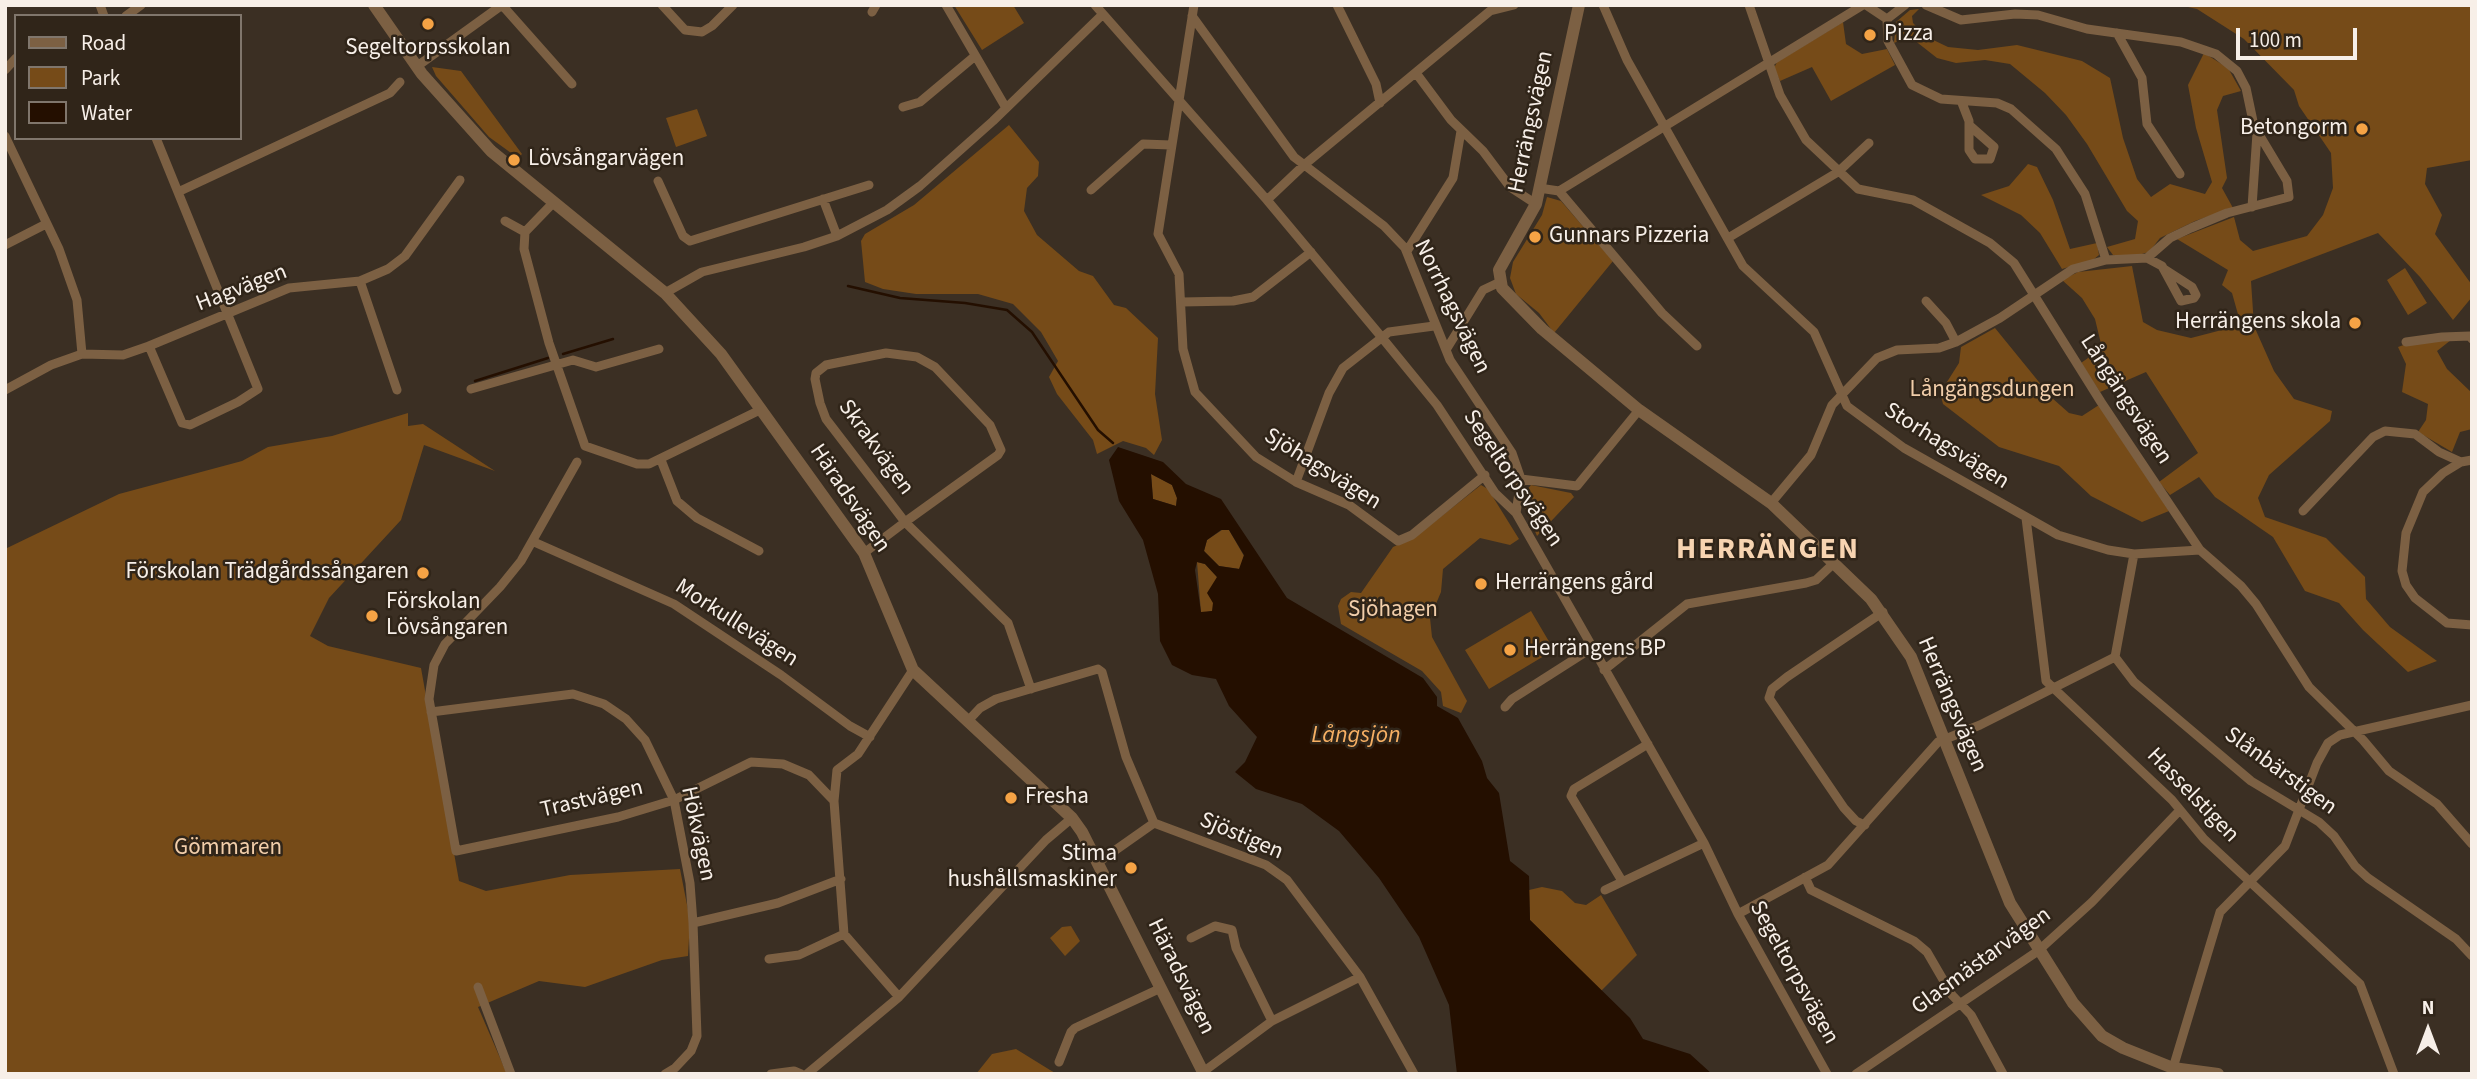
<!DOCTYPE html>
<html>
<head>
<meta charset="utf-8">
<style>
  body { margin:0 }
  #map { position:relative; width:2477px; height:1079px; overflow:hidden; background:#3b2f23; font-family:"Source Sans 3",sans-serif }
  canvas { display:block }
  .frame { position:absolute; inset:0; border:7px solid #f7efe8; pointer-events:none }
  .legend { position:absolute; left:14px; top:14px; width:228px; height:126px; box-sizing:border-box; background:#302519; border:2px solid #80766c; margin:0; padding:9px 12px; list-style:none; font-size:21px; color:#f7efe8 }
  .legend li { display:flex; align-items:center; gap:14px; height:35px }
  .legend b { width:35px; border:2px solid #80766c }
  .north { position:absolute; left:2393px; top:995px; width:70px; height:70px; -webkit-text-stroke:5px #302519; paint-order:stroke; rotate:0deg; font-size:19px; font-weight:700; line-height:28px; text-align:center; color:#f7efe8 }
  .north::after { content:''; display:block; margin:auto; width:24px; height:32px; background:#f7efe8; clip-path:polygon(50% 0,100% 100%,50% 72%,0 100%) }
  .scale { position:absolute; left:2236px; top:28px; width:121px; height:32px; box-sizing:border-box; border:4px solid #f7efe8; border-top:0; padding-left:9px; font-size:21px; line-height:24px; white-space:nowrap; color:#f7efe8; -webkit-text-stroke:5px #302519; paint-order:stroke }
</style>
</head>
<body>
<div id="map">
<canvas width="2477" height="1079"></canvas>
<div class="frame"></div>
<ul class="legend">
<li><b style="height:9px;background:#7c6043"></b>Road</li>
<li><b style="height:19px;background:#764b18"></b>Park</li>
<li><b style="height:19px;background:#240f00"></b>Water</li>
</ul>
<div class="north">N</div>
<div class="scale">100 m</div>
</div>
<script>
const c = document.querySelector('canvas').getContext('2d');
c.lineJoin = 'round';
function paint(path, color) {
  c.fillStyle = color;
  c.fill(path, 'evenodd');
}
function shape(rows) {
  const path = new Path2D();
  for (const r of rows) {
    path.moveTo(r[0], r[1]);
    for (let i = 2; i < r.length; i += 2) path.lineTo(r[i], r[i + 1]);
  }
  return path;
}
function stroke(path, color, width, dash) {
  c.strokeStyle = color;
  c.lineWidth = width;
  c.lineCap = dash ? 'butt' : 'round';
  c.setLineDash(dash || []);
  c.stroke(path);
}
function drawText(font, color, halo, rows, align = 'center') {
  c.font = font + ' "Source Sans 3",sans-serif';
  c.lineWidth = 5;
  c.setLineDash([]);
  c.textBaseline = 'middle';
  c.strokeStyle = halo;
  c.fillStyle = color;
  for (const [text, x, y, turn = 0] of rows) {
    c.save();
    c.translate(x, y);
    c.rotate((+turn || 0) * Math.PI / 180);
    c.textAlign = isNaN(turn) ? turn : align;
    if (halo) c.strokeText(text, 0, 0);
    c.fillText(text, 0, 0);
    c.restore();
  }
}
const green = shape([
  [954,5,1013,5,1024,23,982,50],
  [2179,5,2472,5,2472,160,2427,168,2425,184,2442,215,2435,234,2472,285,2472,297,2453,320,2420,277,2378,233,2251,281,2254,326,2274,371,2294,399,2332,411,2330,421,2269,475,2258,498,2265,517,2326,538,2365,577,2366,599,2390,627,2437,661,2408,672,2363,630,2339,603,2305,591,2273,537,2215,497,2199,477,2170,495,2159,482,2198,453,2146,372,2100,392,2081,363,2102,348,2095,319,2082,298,2062,280,2078,272,2132,266,2143,322,2157,330,2191,338,2241,325,2232,293,2222,285,2228,270,2177,239,2234,217,2240,240,2253,251,2307,236,2323,215,2333,188,2331,153,2299,106,2294,90,2244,39,2197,9],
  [1919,9,1912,16,1913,23,1927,37,1948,47,1978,50,2017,45,2082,61,2110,78,2123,138,2137,179,2151,197,2170,184,2205,194,2212,182,2196,128,2188,85,2204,53,2228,68,2241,91,2223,96,2217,110,2227,178,2222,188,2233,208,2195,221,2160,238,2149,252,2131,257,2113,255,2107,247,2135,239,2138,221,2127,211,2087,144,2066,115,2045,93,2010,64,1985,60,1956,63,1937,58,1909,36,1894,43,1896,22,1910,10],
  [1843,22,1846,44,1862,54,1887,49,1895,65,1831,101,1812,67,1780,81,1774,68,1777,62],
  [432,67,461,71,522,154,518,158,489,137,436,76],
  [697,109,707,136,676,147,666,118],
  [1009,125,1039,162,1038,176,1027,188,1024,211,1037,235,1079,271,1093,276,1114,305,1126,308,1158,338,1155,394,1162,440,1154,455,1146,448,1123,441,1097,454,1093,440,1057,394,1049,377,1058,361,1041,332,1013,304,978,294,916,294,883,289,865,282,861,241,865,234,914,205],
  [2028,164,2037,167,2053,200,2070,249,2097,243,2099,255,2093,260,2062,269,2040,233,2021,215,1981,195,2009,186],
  [1547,197,1561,201,1613,261,1554,333,1539,313,1516,294,1510,278,1513,262,1542,215],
  [2405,268,2427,303,2408,315,2387,280],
  [1995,328,2052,398,2069,413,2082,416,2099,405,2169,511,2142,522,2091,496,2059,466,1999,447,1943,404,1940,393,1959,363,1961,347],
  [2451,340,2437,351,2447,369,2472,393,2472,429,2460,432,2452,452,2418,432,2426,420,2428,404,2402,392,2406,364,2398,347,2412,342],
  [408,413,408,426,423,424,495,471,424,445,401,520,329,598,310,636,328,646,421,668,459,881,486,891,570,875,680,869,690,920,688,956,662,960,585,987,539,981,478,1007,507,1074,5,1074,5,549,119,494,242,461,268,447,332,436],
  [1151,474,1172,485,1177,498,1176,506,1153,499],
  [1481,485,1488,489,1519,539,1510,545,1480,538,1443,569,1441,592,1430,618,1432,637,1467,701,1461,713,1443,706,1441,692,1422,671,1341,624,1338,606,1341,599,1351,592,1361,593,1393,547,1415,537],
  [1531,485,1571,493,1574,497,1537,536,1525,507,1525,492],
  [1222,530,1229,530,1244,556,1240,569,1219,566,1204,551,1207,540],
  [1197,562,1205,564,1217,577,1213,611,1201,613],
  [1531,611,1554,650,1489,689,1465,650],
  [1542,887,1562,891,1575,903,1586,905,1601,895,1637,955,1601,991,1530,920,1529,890],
  [1071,926,1080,941,1065,956,1050,938,1062,927],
  [1016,1049,1050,1070,1057,1074,976,1074,992,1054]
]);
const water = shape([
  [1118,447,1163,462,1186,484,1221,499,1287,598,1423,678,1437,697,1437,706,1458,718,1482,761,1487,778,1499,793,1510,861,1529,876,1530,920,1630,1018,1643,1039,1690,1054,1712,1074,1457,1074,1449,1005,1419,937,1379,878,1339,831,1302,804,1256,789,1235,772,1245,762,1257,737,1229,706,1216,679,1192,675,1172,665,1160,641,1158,594,1143,540,1119,501,1109,460],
  [1151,474,1172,485,1177,498,1176,506,1153,499],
  [1221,530,1229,530,1244,555,1239,569,1219,566,1204,551,1207,540],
  [1197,562,1205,564,1217,577,1207,593,1213,603,1212,611,1201,612,1195,570]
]);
const stream = shape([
  [848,286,900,298,965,303,1007,310,1032,332,1098,430,1113,443],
  [563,354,613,339],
  [475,381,548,358]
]);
const minor = shape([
  [100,5,104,16],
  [502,5,572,84],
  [662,5,685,30,702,32,712,26,733,5],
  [946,5,1006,108],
  [1095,5,1267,200,1379,334,1437,405,1495,493,1516,513,1704,843,1738,914,1827,1074],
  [1194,5,1158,234,1179,274,1183,349,1195,392,1256,457,1296,482,1349,505,1398,541,1412,535,1485,475],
  [1337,5,1376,84,1380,103],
  [1603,5,1627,60,1743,266,1814,332,1847,406,1904,448,2058,535,2108,550,2134,554,2200,550],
  [1749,5,1780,95,1806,140,1858,189,1913,200,1990,243,2014,263,2101,402,2200,550,2241,586,2256,604,2309,687,2363,740,2389,771,2437,804,2472,844],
  [1866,5,1887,19],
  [872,12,876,5],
  [126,16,141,5],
  [1192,16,1294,157,1384,226,1405,248,1450,360,1512,453,1521,479,1516,513],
  [1887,19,1888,41,1912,85,1941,99,1997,103,2011,109,2056,149,2085,194,2106,260],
  [1887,19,1905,5],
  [2117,33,2142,78,2147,124,2180,174],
  [416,67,502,5],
  [5,70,16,58],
  [1416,73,1451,120,1483,151,1510,187,1536,204],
  [1962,103,1969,121,1969,150,1975,159,1990,159,1994,147,1969,125],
  [903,107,920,102,975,56],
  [5,136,59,249,77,300,82,354],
  [658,181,683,236,690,241,869,185],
  [1539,188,1559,191,1863,5],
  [1091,190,1143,144,1171,145],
  [1559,191,1662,313,1697,346],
  [178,192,390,93,400,82],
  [823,199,837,236],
  [1267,200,1304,165,1490,11,1514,5],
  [553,203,525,232,524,249,549,343,585,446,637,464,649,464,762,409],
  [2252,207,2257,133],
  [505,221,525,232],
  [1728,238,1838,172,1869,143],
  [5,245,46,224],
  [1407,251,1453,178,1461,131],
  [2147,258,2162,266,2181,301,2194,298,2196,295,2192,287,2164,269],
  [360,281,397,390],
  [665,293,702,272,804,247,837,236,887,210,920,186,993,121,1102,15],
  [1926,301,1946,323,1956,342],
  [1182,302,1233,301,1253,297,1311,252],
  [2406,342,2442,337,2470,336,2472,339],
  [149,346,182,423,190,425,238,402,258,389,156,138],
  [1446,350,1483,290,1500,282],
  [471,389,573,360,596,367,659,349],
  [5,390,51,365,82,354,123,355,149,346,289,288,360,281,388,269,405,256,460,180],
  [661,460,677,501,697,518,759,551],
  [2472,460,2461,462,2443,473,2423,492,2406,533,2402,571,2406,585,2415,598,2447,623,2472,625],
  [577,462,521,561,500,587,445,644,434,665,429,699,456,851,618,817,674,800,751,762,783,764,809,775,834,801,844,934,899,997],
  [1521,479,1577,486,1639,410],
  [1296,482,1329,393,1343,368,1389,332,1434,326],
  [1771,503,1811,455,1832,405,1877,358,1897,350,1939,348,1956,342,2000,318,2073,269,2106,260,2147,258,2170,238,2191,228,2227,213,2289,197,2287,181,2254,126,2246,88,2237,71,2216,54,2181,42,2087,29,2038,15,2015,14,1961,20,1926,5],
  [2303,511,2373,437,2385,431,2415,434,2439,452,2461,462],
  [2026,518,2046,681,2172,800,2204,839,2360,984,2394,1074],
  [534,542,674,604,781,675,850,726,870,737],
  [864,553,905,522,998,455,1001,450,990,425,935,367,917,357,886,353,826,365,816,373,815,379,820,403,826,419,905,522,1008,623,1031,689],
  [2134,554,2115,657,2134,682,2251,781,2319,822,2334,836,2355,866,2368,878,2456,939,2472,956],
  [1604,670,1687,604,1806,583,1816,580,1834,563],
  [1505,707,1512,699,1592,648],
  [431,712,573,694,604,704,626,719,645,740,674,800,690,883,693,923,697,1036,691,1051,675,1068,665,1074],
  [967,722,980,708,996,699,1098,669,1102,672,1126,757,1154,823,1266,865,1287,880,1360,977,1414,1074],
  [834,801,837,770,858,754,913,670],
  [1865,825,1856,821,1844,808,1769,698,1772,689,1787,677,1883,612],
  [1100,861,1154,823],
  [1805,877,1811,890,1914,941,1927,952,1952,995,1971,1015,2003,1074],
  [1622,881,1571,796,1574,789,1648,744],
  [1605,890,1704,843],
  [1738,914,1828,865,1938,742,1980,725,2115,657],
  [693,923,778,903,841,879],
  [1191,938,1215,926,1232,930,1236,948,1272,1021],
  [769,959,799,955,844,934],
  [478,987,511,1074],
  [1059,1062,1071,1032,1075,1028,1161,988],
  [2173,1068,2220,912,2285,846,2317,763,2328,743,2340,735,2472,705],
  [1203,1072,1272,1021,1360,977],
  [771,1074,794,1071,801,1074],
  [807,1074,899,997,1046,840,1072,818],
  [1856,1074,2038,951,2092,902,2180,810]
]);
const tertiary = shape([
  [374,5,422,74,491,151,665,293,721,354,864,553,913,670,1072,818,1082,832,1204,1074],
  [1579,5,1536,204,1499,270,1502,288,1542,329,1639,410,1771,503,1871,599,1911,657,2010,903,2073,1003,2102,1036,2123,1048,2173,1068,2218,1074]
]);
const markers = [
  [428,24,7,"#f5a345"],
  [1870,35,7,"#f5a345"],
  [2362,129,7,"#f5a345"],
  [514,160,7,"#f5a345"],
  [1535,237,7,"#f5a345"],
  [2355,323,7,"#f5a345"],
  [423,573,7,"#f5a345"],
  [1481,584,7,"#f5a345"],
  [372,616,7,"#f5a345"],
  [1510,650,7,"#f5a345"],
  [1011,798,7,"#f5a345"],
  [1131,868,7,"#f5a345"]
];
const poiNames = [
  ["Pizza",1884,35],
  ["Segeltorpsskolan",428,49,"center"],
  ["Betongorm",2348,129,"right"],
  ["Lövsångarvägen",528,160],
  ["Gunnars Pizzeria",1549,237],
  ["Herrängens skola",2341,323,"right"],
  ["Förskolan Trädgårdssångaren",409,573,"right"],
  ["Herrängens gård",1495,584],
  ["Förskolan",386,603],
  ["Lövsångaren",386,629],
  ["Herrängens BP",1524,650],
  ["Fresha",1025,798],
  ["Stima",1117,855,"right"],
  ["hushållsmaskiner",1117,881,"right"]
];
const streetNames = [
  ["Herrängsvägen",1532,122,-78],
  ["Hagvägen",242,289,-21],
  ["Norrhagsvägen",1451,307,64],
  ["Långängsvägen",2125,400,57],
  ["Storhagsvägen",1946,447,32],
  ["Skrakvägen",875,448,54],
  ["Sjöhagsvägen",1322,470,32],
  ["Segeltorpsvägen",1512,479,56],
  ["Häradsvägen",849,499,56],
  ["Morkullevägen",736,624,33],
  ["Herrängsvägen",1951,705,67],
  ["Slånbärstigen",2280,772,36],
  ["Hasselstigen",2192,796,46],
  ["Trastvägen",592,800,-13],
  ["Hökvägen",697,834,78],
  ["Sjöstigen",1241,837,23],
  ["Glasmästarvägen",1982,962,-36],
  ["Segeltorpsvägen",1793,973,61],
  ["Häradsvägen",1180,977,64]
];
const parkNames = [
  ["Långängsdungen",1992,391],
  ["Sjöhagen",1393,611],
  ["Gömmaren",228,849]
];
const waterNames = [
  ["Långsjön",1356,737]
];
const districtNames = [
  ["HERRÄNGEN",1768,551]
];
paint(green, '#764b18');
paint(water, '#240f00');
stroke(stream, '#240f00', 2.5);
stroke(minor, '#7c6043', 9);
stroke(tertiary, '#7c6043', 12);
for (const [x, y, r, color] of markers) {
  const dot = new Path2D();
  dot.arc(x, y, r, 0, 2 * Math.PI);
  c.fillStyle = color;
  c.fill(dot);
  stroke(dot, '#302519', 2.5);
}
drawText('23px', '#f7efe8', '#302519', poiNames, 'left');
drawText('23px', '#f7efe8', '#302519', streetNames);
drawText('23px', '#f2ceaa', '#302519', parkNames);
drawText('italic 24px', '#f7b064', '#302519', waterNames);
c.letterSpacing = '2px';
drawText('bold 30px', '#f7d4b1', '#302519', districtNames);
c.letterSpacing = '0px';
</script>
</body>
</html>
